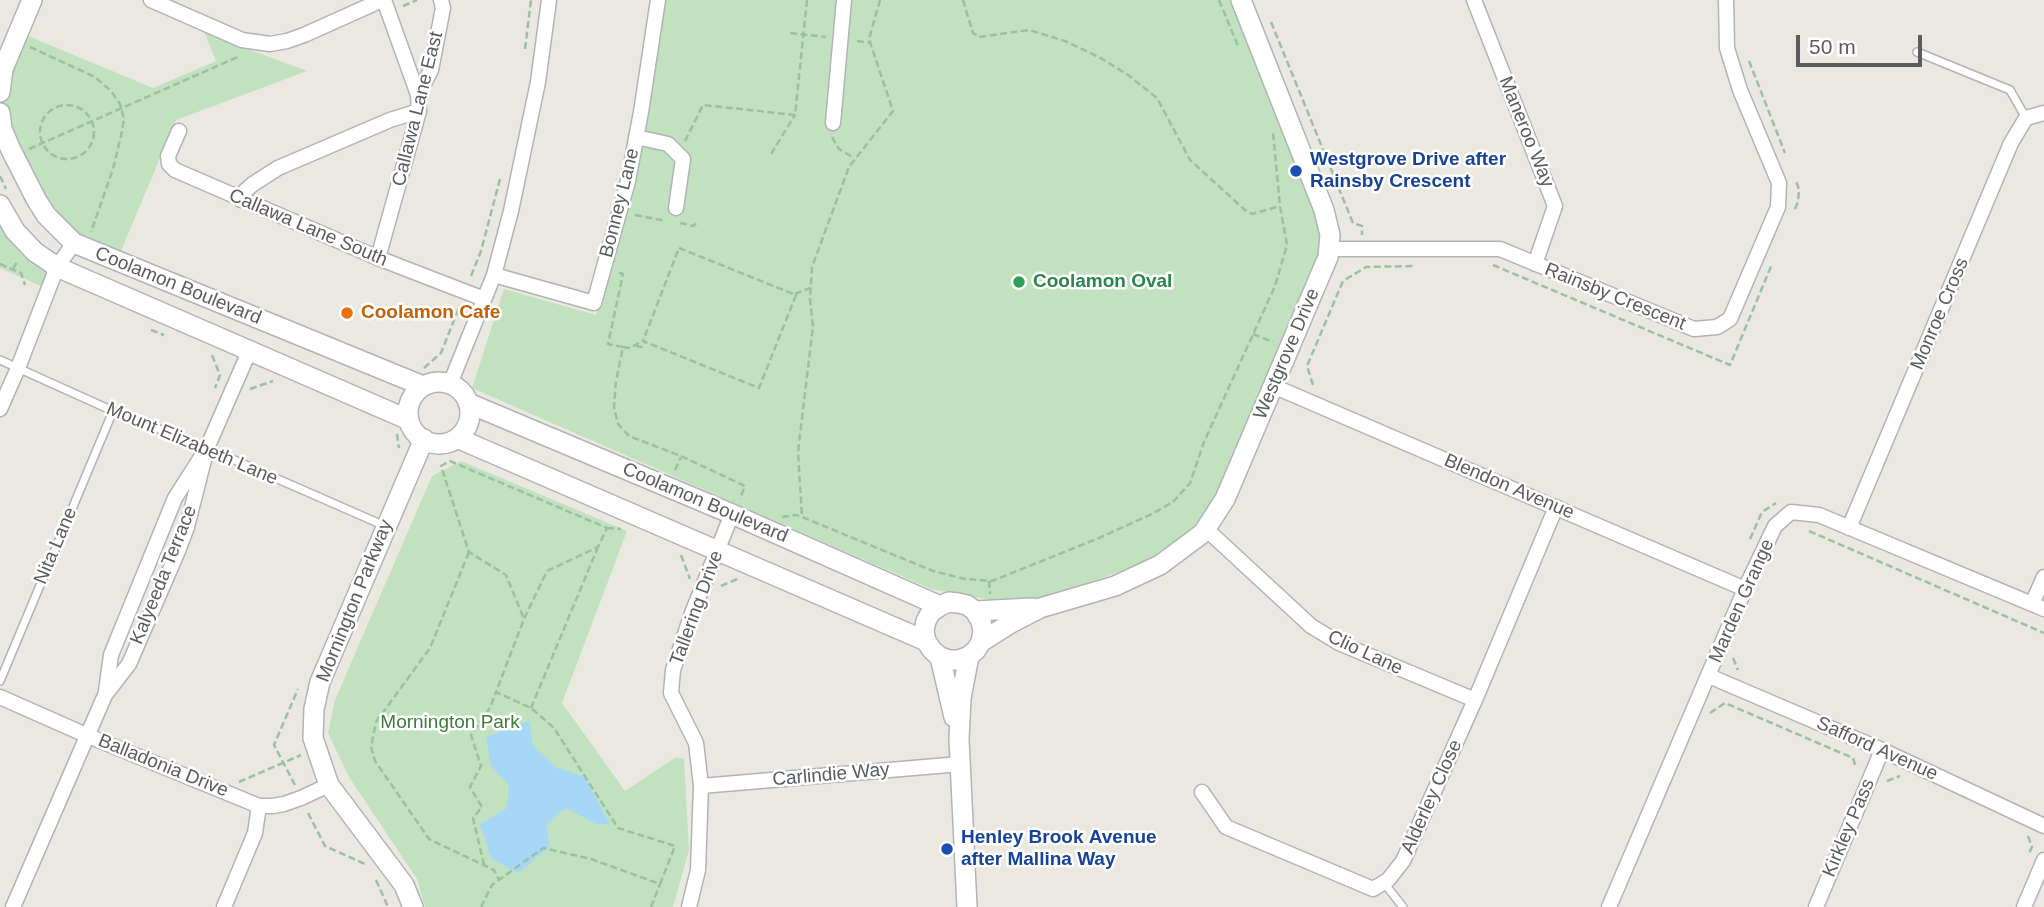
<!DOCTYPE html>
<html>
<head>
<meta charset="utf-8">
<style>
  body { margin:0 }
  #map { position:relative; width:2044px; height:907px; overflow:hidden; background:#ebe8e1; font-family:Arial,sans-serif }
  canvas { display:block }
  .scale { position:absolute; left:1796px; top:35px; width:126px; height:32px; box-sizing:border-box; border:4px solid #595d60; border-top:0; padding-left:9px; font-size:21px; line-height:24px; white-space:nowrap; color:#595d60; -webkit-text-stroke:5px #fff; paint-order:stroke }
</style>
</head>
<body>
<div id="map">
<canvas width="2044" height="907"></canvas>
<div class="scale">50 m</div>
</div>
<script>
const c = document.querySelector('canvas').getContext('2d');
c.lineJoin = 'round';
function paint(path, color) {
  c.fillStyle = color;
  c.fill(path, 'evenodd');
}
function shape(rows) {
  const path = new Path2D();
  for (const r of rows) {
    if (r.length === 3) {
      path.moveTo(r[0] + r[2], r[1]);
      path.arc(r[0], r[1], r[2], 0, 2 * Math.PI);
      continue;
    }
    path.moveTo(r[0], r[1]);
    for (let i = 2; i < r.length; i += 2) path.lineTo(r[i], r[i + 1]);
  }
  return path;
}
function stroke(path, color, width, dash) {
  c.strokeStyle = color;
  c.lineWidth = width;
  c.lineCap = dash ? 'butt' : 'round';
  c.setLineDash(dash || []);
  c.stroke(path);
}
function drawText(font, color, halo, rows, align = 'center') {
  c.font = font + ' Arial,sans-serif';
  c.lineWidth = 5;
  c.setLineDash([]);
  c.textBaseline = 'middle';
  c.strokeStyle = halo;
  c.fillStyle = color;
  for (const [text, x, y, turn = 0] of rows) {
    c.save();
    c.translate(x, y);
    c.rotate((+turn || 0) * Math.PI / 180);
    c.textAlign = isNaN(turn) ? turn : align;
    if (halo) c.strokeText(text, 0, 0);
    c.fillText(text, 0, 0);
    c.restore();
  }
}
const green = shape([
  [665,0,1234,0,1322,229,1322,257,1221,488,1199,524,1143,563,1034,602,996,601,931,589,472,388,504,289,596,315,632,185],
  [203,29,253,51,307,71,176,120,118,258,59,229,4,125,5,94,9,75,26,35,153,88,216,61],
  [0,205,57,267,48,289,0,268],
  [461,461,627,531,562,703,625,791,676,757,684,759,689,850,673,907,425,907,417,879,349,777,328,733,335,700,432,476]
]);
const water = shape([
  [529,721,533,746,556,767,584,777,610,824,596,824,566,808,547,823,549,847,518,873,491,858,480,824,506,809,509,785,491,766,486,737]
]);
const path = shape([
  [880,0,869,39,893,111,849,167,812,267,810,299,813,326,798,452,802,517,933,571,965,579,992,581,1099,538,1152,514,1173,502,1190,483,1204,442,1275,286,1287,245,1280,206,1273,132],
  [963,0,973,33,979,37,1029,30,1065,41,1099,57,1128,75,1157,98,1190,160,1245,210,1252,214,1280,206],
  [1219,0,1238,46],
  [403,6,417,0],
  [1271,22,1353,223,1362,226,1362,235],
  [790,33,826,37],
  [857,41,871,43],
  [30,47,95,77,111,91,120,104,124,119,121,136,113,169,91,232],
  [525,49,531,0],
  [1749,61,1785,153],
  [67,132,27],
  [832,137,839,149,854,158],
  [685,141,703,105,795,115,807,0],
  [29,149,240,56],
  [771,154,795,115],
  [0,176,6,189],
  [1795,209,1798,202,1799,189,1795,179],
  [635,215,666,221],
  [680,223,693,226,699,221],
  [679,248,796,295,759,388,643,341,679,248],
  [0,264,21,273,25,285],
  [1493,265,1730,365,1772,264],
  [13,269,18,260],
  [619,273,623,274,608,344,623,347,616,381,614,407,618,424,629,436,681,456,745,486,740,499],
  [471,276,481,251,500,179],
  [795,294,810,288],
  [151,330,164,335],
  [1253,334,1273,342],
  [636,346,642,347,646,342],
  [623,347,630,348,642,341],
  [212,355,220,375,215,388],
  [424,368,441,353,460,305],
  [1313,385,1307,366,1343,281,1366,267,1413,266],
  [250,389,273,381],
  [397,434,399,448],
  [675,470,681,457],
  [782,517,796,515,802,517],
  [607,528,621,529],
  [1809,531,2044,633],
  [1750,539,1762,512,1776,503],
  [469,552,430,648,376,722,371,747,375,761,429,839,494,870,499,880],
  [681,555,690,579],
  [989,581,990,594],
  [721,586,737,579],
  [1733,658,1738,670],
  [531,708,598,547],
  [1710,713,1725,703,1853,758,1856,768],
  [1887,781,1900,776],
  [239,782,301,755],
  [295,785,274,745,298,689],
  [308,813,325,846,365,864],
  [2028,836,2032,847,2029,853],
  [484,865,473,818,482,807,470,787,481,766,471,735,490,708,496,692],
  [376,880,388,907],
  [481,907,492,885,543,848,591,859,660,884,675,846,618,828,554,728,531,708,496,692,524,619,547,571,598,547,607,528,450,461,441,466,469,552,506,575,524,619],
  [651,907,660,884]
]);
const lane = shape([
  [1917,52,2010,90,2026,118],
  [0,360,113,411,207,448,385,526],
  [0,681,113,411],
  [1384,883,1403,907]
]);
const street = shape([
  [151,0,242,40,270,44,287,41,304,35,382,0],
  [384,0,418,95],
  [1474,0,1555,206,1535,264],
  [833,123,844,0],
  [179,131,168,156,169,164,175,170,378,258,484,299],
  [636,137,668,144,683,159,676,208],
  [241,200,245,191,253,184,278,168,390,120,419,111],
  [1329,249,1500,249,1694,329,1717,327,1730,319,1778,207,1779,183,1740,90,1727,48,1726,0],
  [378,258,419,111,418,95,431,70,443,8,441,0],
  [494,275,594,303,628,181,641,112,658,0],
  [450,384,494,275,511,211,538,82,549,0],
  [1273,386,1745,589],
  [0,409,18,368,57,267,74,243],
  [1849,528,2011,143,2026,118,2044,113],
  [1206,529,1311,626,1339,643,1475,700],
  [2032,604,2044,577],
  [1709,676,1882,750,2044,826],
  [106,691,111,655,175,498,207,448,249,352],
  [0,697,86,735,259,806,273,806,284,804,301,798,329,785],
  [701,786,960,764],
  [1202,792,1226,827,1373,889,1388,880,1403,861,1475,700,1556,507],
  [13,907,105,695,129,664,178,551,187,527,207,448],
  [224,907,255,833,259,806],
  [689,907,698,870,701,786,696,743,671,693,673,670,692,613,732,514],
  [1609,907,1745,589,1775,526,1791,512,1819,515,2044,609],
  [1816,907,1882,750],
  [2024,907,2044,860]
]);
const secondary = shape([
  [0,92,3,69,32,0],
  [0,113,2,129,11,150,36,199,46,215,74,243,423,386],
  [0,205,15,231,35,252,57,267,409,420],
  [439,413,31],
  [468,403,732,514,940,606],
  [457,438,926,641],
  [975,611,1032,608],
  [981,642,983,631,981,621,975,611,967,605,958,603,949,602,940,606,931,612,926,621,924,631,926,641,932,650,940,657,950,660,959,660,969,656,976,650,981,642,1011,623,1040,608,1115,586,1160,565,1203,533,1225,499,1328,257,1330,235,1324,210,1241,0],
  [940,657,954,717],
  [413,907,404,885,329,785,313,738,314,709,320,682,424,439],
  [967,907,959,739,961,698,969,656]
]);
const markers = [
  [1296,171,7,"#1a4fb4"],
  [1019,282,7,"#2e9e5b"],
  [347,313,7,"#e8710a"],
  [947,849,7,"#1a4fb4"]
];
const streetNames = [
  ["Callawa Lane East",418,109,-76],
  ["Maneroo Way",1526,132,68],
  ["Bonney Lane",620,203,-76],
  ["Callawa Lane South",308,228,23],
  ["Coolamon Boulevard",178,286,22],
  ["Rainsby Crescent",1615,297,22],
  ["Monroe Cross",1940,314,-67],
  ["Westgrove Drive",1287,354,-67],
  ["Mount Elizabeth Lane",192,444,23],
  ["Blendon Avenue",1509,487,23],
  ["Coolamon Boulevard",705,503,23],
  ["Nita Lane",56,546,-67],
  ["Kalyeeda Terrace",164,575,-68],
  ["Mornington Parkway",355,601,-68],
  ["Marden Grange",1742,601,-66],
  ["Tallering Drive",697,608,-70],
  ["Clio Lane",1365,653,25],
  ["Safford Avenue",1877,749,24],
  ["Balladonia Drive",163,766,22],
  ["Carlindie Way",831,775,-5],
  ["Alderley Close",1432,797,-66],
  ["Kirkley Pass",1849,828,-67]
];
const transitNames = [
  ["Westgrove Drive after",1310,160],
  ["Rainsby Crescent",1310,182],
  ["Henley Brook Avenue",961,838],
  ["after Mallina Way",961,860]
];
const leisureNames = [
  ["Coolamon Oval",1033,282]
];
const foodNames = [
  ["Coolamon Cafe",361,313]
];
const parkNames = [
  ["Mornington Park",450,723]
];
paint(green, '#c1e1bf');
paint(water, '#a6d7f6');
stroke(lane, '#b1b4b7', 10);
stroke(street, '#b1b4b7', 17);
stroke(secondary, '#b0b4b7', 22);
stroke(path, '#9ac1a3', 2.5, [7, 3.5]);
stroke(lane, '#fff', 7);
stroke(street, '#fff', 14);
stroke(secondary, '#fff', 19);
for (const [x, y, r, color] of markers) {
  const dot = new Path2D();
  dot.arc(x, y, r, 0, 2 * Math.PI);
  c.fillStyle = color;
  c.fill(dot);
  stroke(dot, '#fff', 2.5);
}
drawText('19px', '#595d60', '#fff', streetNames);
drawText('bold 19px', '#164399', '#fff', transitNames, 'left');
drawText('bold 19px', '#27864d', '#fff', leisureNames, 'left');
drawText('bold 19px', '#c56008', '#fff', foodNames, 'left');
drawText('19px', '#3c7d3c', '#fff', parkNames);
</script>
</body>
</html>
